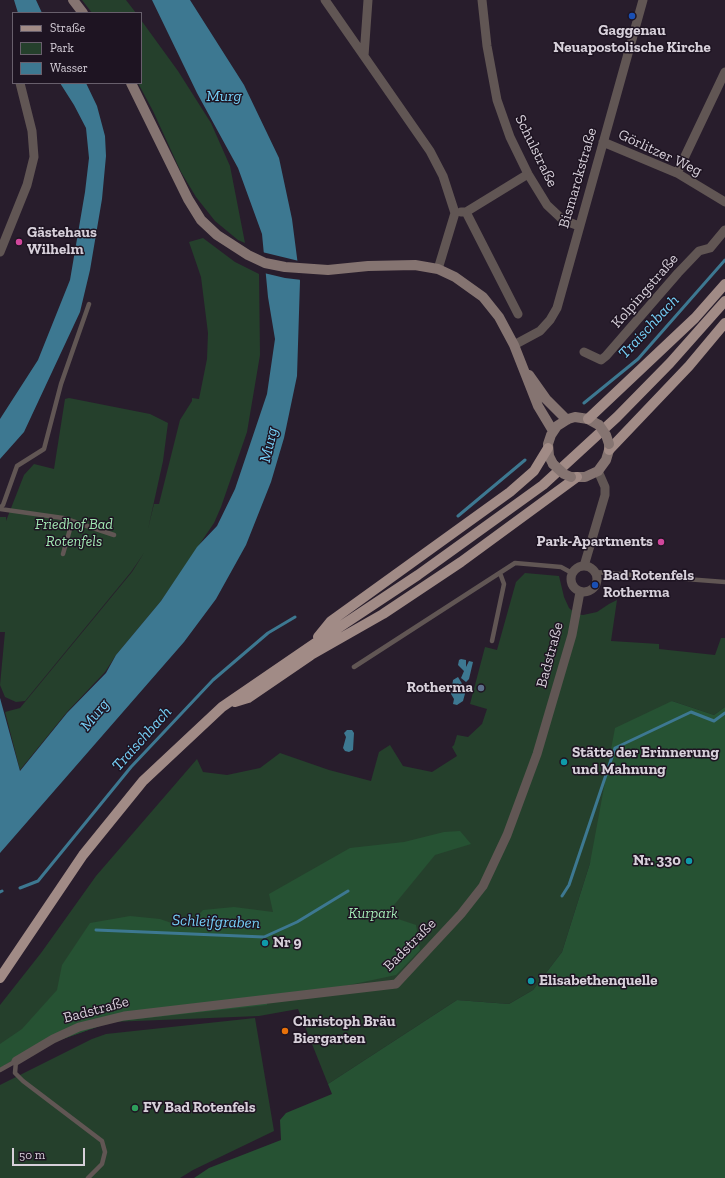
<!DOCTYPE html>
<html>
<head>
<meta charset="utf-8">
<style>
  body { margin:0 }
  #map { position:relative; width:725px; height:1178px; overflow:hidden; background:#281d2c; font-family:"Zilla Slab",serif }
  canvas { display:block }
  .legend { position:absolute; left:12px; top:12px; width:130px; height:72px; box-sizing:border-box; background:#1e1422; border:1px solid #685f6c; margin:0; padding:5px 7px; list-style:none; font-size:12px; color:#d7d0da }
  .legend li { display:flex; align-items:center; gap:8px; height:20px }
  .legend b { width:20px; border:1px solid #685f6c }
  .scale { position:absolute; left:12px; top:1148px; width:73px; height:18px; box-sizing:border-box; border:2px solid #d7d0da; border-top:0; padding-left:5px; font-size:12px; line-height:14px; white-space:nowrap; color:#d7d0da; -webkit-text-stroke:3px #1e1422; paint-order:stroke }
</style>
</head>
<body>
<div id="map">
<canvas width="725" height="1178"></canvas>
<ul class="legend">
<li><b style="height:5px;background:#a18b86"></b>Straße</li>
<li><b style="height:11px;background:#25402c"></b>Park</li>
<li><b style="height:11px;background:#3d7891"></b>Wasser</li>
</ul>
<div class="scale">50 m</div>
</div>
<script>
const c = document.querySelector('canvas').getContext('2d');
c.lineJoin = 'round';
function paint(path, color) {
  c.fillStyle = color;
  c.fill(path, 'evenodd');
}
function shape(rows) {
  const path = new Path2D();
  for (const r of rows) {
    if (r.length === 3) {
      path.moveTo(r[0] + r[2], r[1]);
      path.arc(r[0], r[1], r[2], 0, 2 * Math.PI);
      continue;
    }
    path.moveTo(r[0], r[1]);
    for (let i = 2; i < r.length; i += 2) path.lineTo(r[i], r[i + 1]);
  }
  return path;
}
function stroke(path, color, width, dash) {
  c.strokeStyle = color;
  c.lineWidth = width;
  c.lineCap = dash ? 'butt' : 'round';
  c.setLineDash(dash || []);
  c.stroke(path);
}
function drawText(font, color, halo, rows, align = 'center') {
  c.font = font + ' "Zilla Slab",serif';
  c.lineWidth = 3;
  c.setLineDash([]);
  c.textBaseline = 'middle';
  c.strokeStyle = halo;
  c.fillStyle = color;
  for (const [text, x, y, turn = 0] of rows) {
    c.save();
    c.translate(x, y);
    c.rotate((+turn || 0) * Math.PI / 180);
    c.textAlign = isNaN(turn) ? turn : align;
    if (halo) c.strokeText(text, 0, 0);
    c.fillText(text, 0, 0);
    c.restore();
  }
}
const green = shape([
  [82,0,126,0,136,13,92,13],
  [141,20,178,71,211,123,230,166,245,243,238,240,215,221,196,197,181,172,153,111,138,83,141,83],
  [203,238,235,262,259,274,260,355,247,432,221,507,214,523,161,601,116,655,105,672,67,712,20,770,5,712,20,708,132,572,144,553,131,572,25,701,16,702,5,697,0,685,5,632,0,632,0,517,6,517,6,521,24,475,34,464,54,469,65,399,69,398,150,414,168,423,163,461,148,529,154,504,159,504,180,420,192,401,192,398,199,399,207,359,208,333,201,277,189,242],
  [525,573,559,576,564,597,569,608,576,614,583,615,597,612,609,604,617,600,611,641,659,644,659,649,715,655,721,638,725,638,725,707,714,715,672,701,590,863,562,952,533,990,509,1004,457,1000,328,1084,298,1009,259,1016,111,1022,26,1052,0,1068,0,1005,41,953,96,876,197,759,203,772,227,775,260,768,280,753,329,770,371,781,379,752,390,745,403,766,432,772,457,756,452,747,454,745,457,735,468,737,482,724,487,709,470,704,485,647,497,650,516,582],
  [255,1018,274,1131,193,1170,180,1178,0,1178,0,1085,92,1039,106,1034]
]);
const forest = shape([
  [672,701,714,715,725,707,725,1178,194,1178,209,1168,281,1140,280,1120,286,1113,332,1094,328,1084,457,1000,509,1004,533,990,562,952,590,863,615,728],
  [460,831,471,844,435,855,394,905,392,917,416,925,420,950,396,975,335,988,267,998,267,1005,111,1022,26,1052,0,1068,0,1044,22,1029,57,990,62,965,90,923,130,916,160,919,186,928,203,910,234,907,273,912,269,894,350,848,404,842,444,832]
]);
const water = shape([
  [14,0,36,0,42,13,18,13],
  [152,0,190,0,244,85,279,158,292,219,300,281,297,376,284,438,271,482,246,545,216,599,184,642,0,853,0,698,20,771,67,713,106,673,116,655,161,601,197,547,217,526,235,489,267,394,275,339,268,297,262,234,238,168,197,93],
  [60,83,86,83,97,106,105,136,106,156,102,199,90,270,80,312,24,432,0,459,0,419,38,360,70,280,85,192,89,158,86,128,74,105],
  [461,659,466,660,466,667,469,661,473,662,469,679,466,682,461,678,464,671,458,665,459,660],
  [458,677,466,690,463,701,457,705,453,704,454,699,451,694,453,680],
  [347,730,352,730,354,733,353,750,349,752,345,751,343,748,346,737,344,733]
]);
const pier = shape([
  [262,252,299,261,302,280,285,278,264,273]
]);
const stream = shape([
  [584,403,638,359,725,260],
  [458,516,525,460],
  [20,888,38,881,131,767,213,680,268,633,295,617],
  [0,892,2,891],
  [562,896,569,885,615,748,691,712,714,721,725,713],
  [96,930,264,937,297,922,348,891]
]);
const lane = shape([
  [0,508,3,505,17,466,44,449,61,384,89,304],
  [0,509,63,518,114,535],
  [63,554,72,522],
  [594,572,725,582],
  [492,641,504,584,500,573],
  [354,667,515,563,561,567,572,573],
  [16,1061,15,1073,23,1081,102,1141,105,1152,102,1164,88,1178],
  [0,1070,16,1061]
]);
const street = shape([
  [325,0,405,115,430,151,443,176,455,213,438,269],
  [482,0,487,46,497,100,510,137,528,174,547,205,563,220,579,226],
  [364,56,368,0],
  [603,142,677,173,725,202],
  [677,173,725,72],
  [461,212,466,212,528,174],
  [466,212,518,314],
  [0,252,27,185,34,157,32,131,20,83],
  [514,345,540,331,550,320,557,308,643,0],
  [584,352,601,360,606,356,678,273,699,251,710,248,725,230],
  [584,566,605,495,605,487,598,471],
  [584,579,13],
  [16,1061,53,1039,79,1027,124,1016,396,984,461,914,483,886,507,835,537,754,572,635,580,592]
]);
const secondary = shape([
  [73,0,83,13],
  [131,83,188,199,201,220,217,235,248,255,265,263,285,267,328,270,368,266,415,265,438,269,455,277,483,297,499,317,514,345,538,406,553,431],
  [529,375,546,399,567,420],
  [553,464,549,456,548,444,551,435,557,426,568,419,575,417,588,419,599,425],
  [571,477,585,477,598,471,606,460,609,450,609,444]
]);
const primary = shape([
  [588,419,695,318,725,284],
  [609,450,689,366,725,323],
  [318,637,331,621,510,492,534,471,548,448],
  [235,702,248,698,311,655,383,614,461,562,577,477],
  [0,978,83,855,143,781,222,707,314,644,418,575,543,485,617,417,670,363,725,301]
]);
const secondaryBridge = shape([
  [599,425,606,435,609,444],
  [553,464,564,474,571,477]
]);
const markers = [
  [632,16,4,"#1a4fb4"],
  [19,242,4,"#d1479c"],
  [661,542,4,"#d1479c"],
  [595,585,4,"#1a4fb4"],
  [481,688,4,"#5c6f8a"],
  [564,762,4,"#0f9aa8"],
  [689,861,4,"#0f9aa8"],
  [265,943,4,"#0f9aa8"],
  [531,981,4,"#0f9aa8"],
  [285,1031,4,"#e8710a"],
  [135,1108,4,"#2e9e5b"]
];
const poiNames = [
  ["Gaggenau",632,31,"center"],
  ["Neuapostolische Kirche",632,48,"center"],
  ["Gästehaus",27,233],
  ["Wilhelm",27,250],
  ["Park-Apartments",653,542,"right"],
  ["Bad Rotenfels",603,576],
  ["Rotherma",603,593],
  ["Rotherma",473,688,"right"],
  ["Stätte der Erinnerung",572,753],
  ["und Mahnung",572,770],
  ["Nr. 330",681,861,"right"],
  ["Nr 9",273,943],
  ["Elisabethenquelle",539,981],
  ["Christoph Bräu",293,1022],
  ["Biergarten",293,1039],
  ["FV Bad Rotenfels",143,1108]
];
const streetNames = [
  ["Schulstraße",536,151,64],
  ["Görlitzer Weg",660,153,25],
  ["Bismarckstraße",578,178,-74],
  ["Kolpingstraße",645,291,-49],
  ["Badstraße",550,655,-75],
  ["Badstraße",410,945,-45],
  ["Badstraße",96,1010,-15]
];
const parkNames = [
  ["Friedhof Bad",74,525],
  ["Rotenfels",74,542],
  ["Kurpark",373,914]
];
const waterNames = [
  ["Murg",224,96],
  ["Traischbach",649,327,-47],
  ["Murg",269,445,-77],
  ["Murg",95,715,-51],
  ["Traischbach",142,739,-48],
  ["Schleifgraben",216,922,2]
];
paint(green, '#25402c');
paint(forest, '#265233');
paint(water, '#3d7891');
paint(pier, '#281d2c');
stroke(stream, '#3d7891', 3);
stroke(lane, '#615654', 4.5);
stroke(street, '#615654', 9);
stroke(secondary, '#857471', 10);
stroke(primary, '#a18b86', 10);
stroke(secondaryBridge, '#857471', 10);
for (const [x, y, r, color] of markers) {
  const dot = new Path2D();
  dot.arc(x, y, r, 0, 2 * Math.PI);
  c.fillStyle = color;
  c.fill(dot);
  stroke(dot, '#1e1422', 1.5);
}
drawText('bold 15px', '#d7d0da', '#1e1422', poiNames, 'left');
drawText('15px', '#d7d0da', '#1e1422', streetNames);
drawText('italic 15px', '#a0e7b2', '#1e1422', parkNames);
drawText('italic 16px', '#75cff6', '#1e1422', waterNames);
</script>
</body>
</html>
